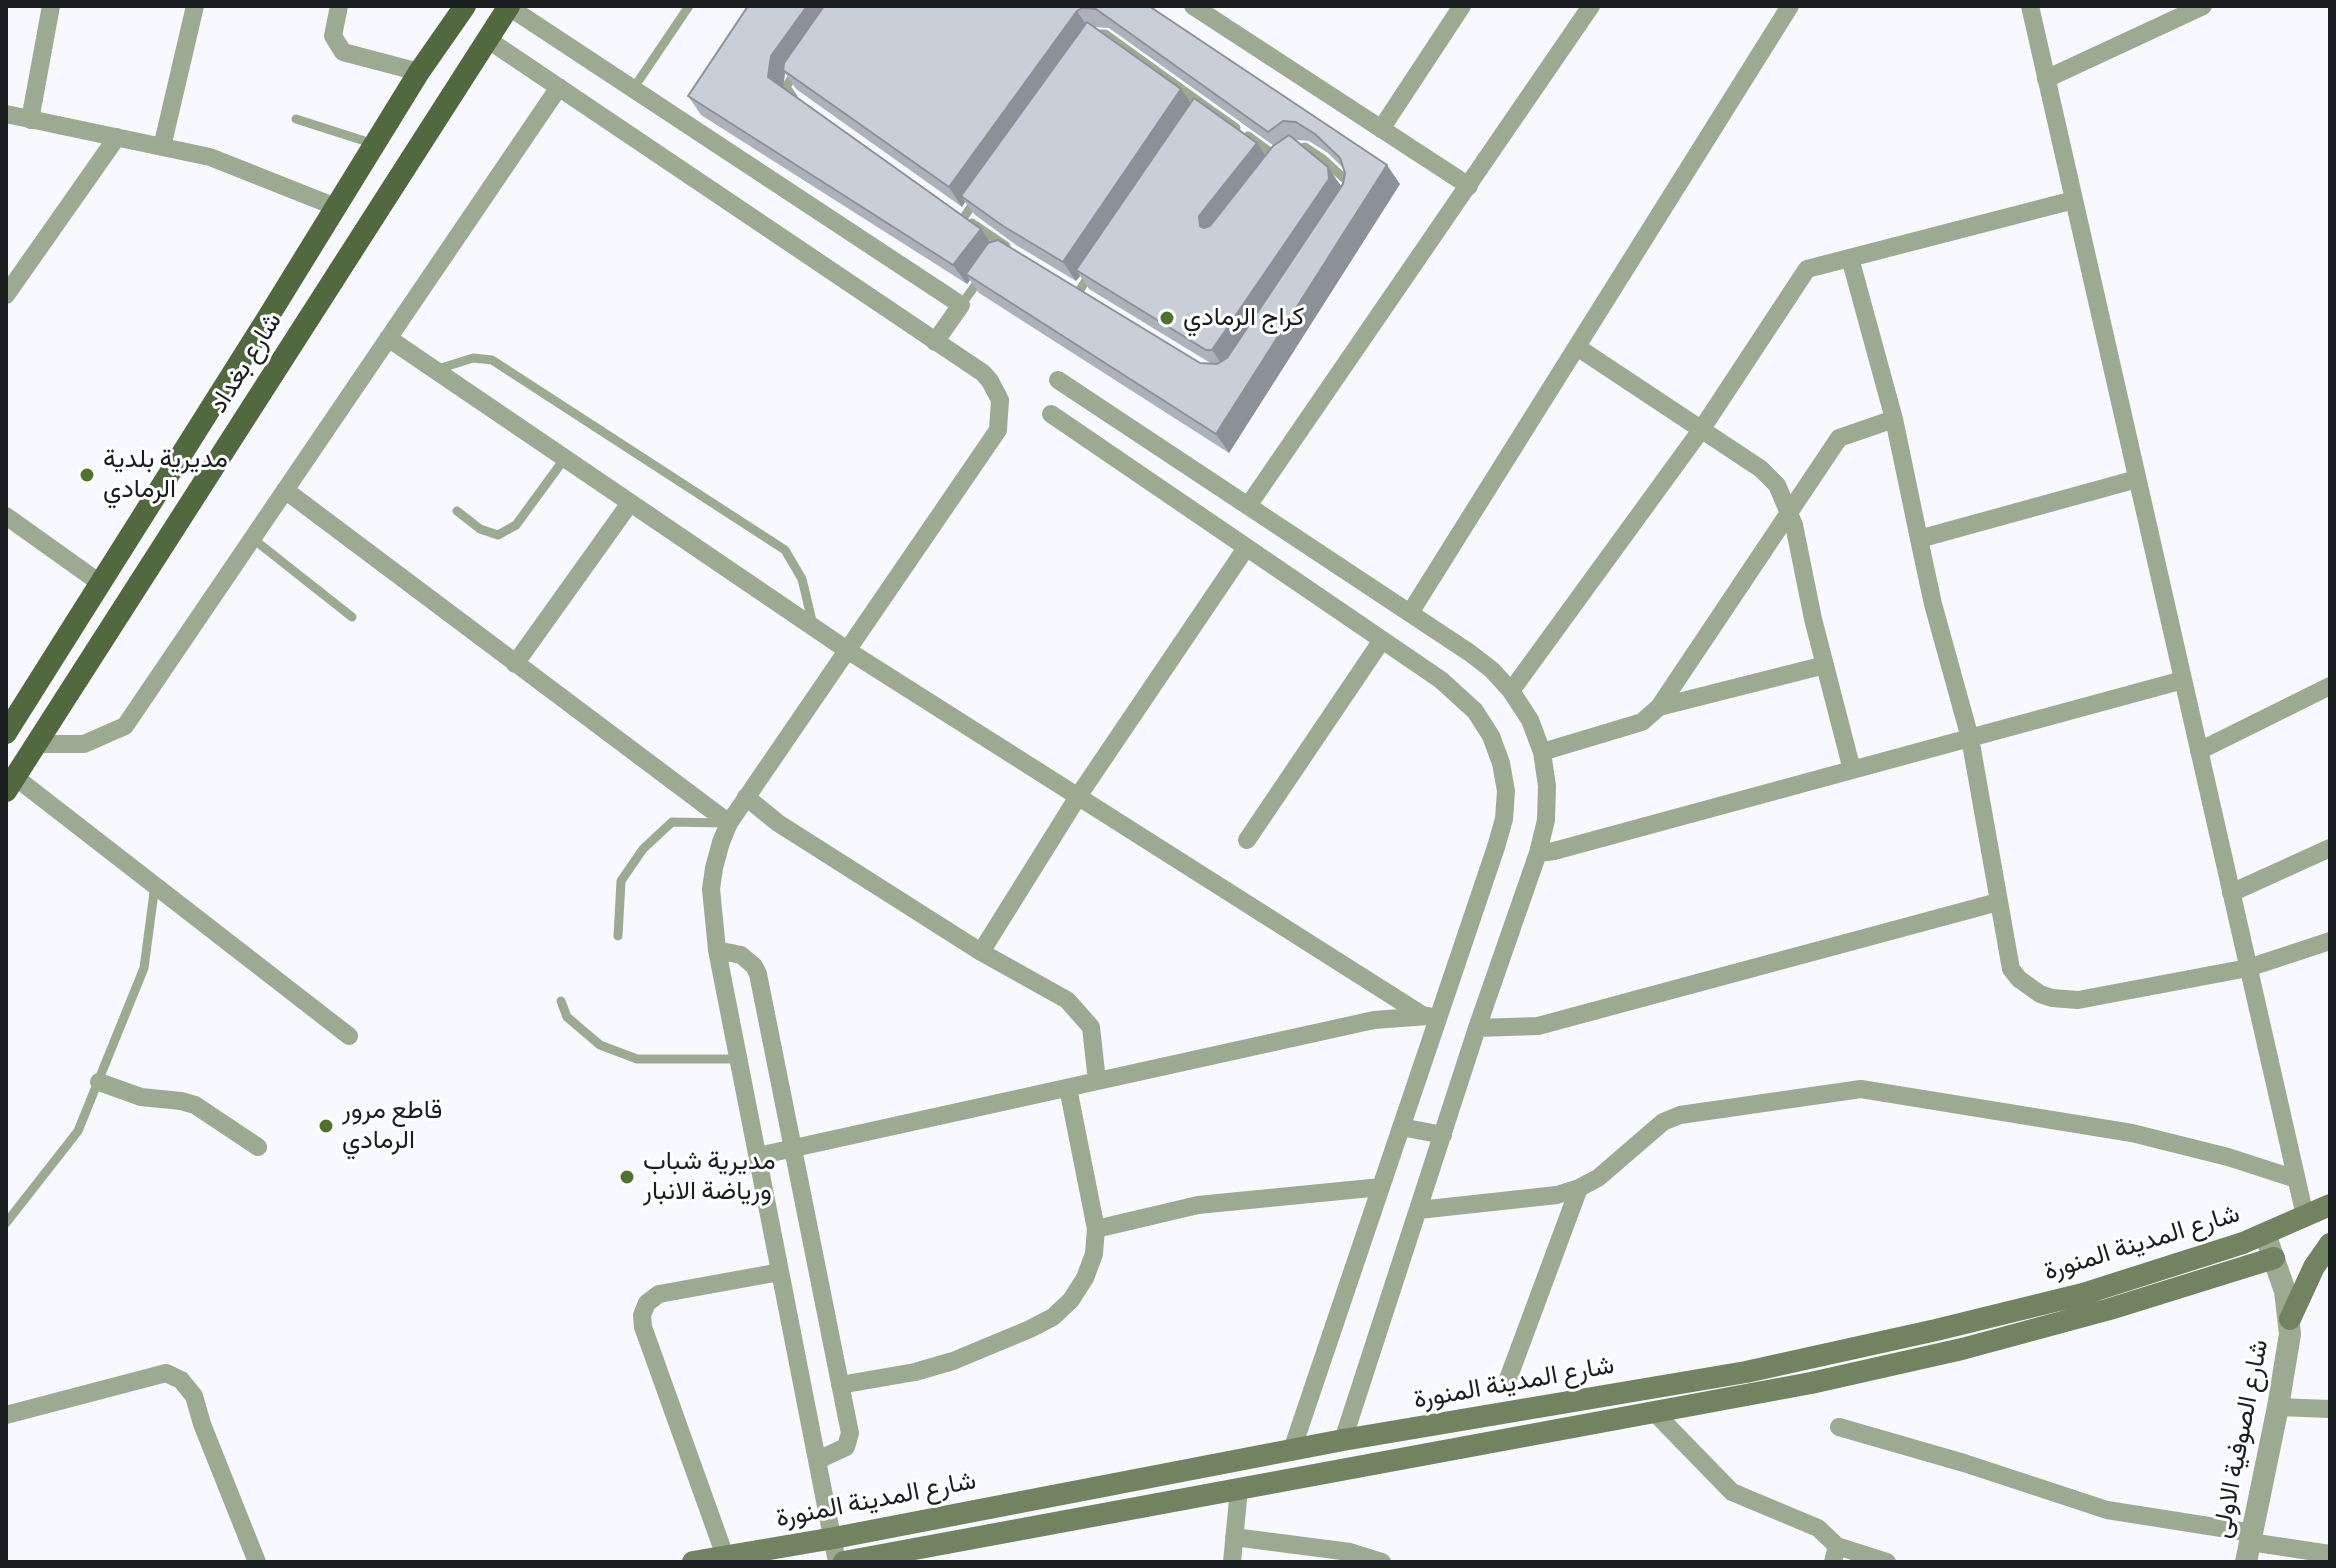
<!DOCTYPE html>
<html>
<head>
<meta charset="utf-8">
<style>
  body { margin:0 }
  #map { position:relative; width:2336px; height:1568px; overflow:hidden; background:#f7f9fe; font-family:Bitter,serif }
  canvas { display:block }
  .frame { position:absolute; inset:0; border:8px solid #1b1e21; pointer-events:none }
</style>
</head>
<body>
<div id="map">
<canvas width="2336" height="1568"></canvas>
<div class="frame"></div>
</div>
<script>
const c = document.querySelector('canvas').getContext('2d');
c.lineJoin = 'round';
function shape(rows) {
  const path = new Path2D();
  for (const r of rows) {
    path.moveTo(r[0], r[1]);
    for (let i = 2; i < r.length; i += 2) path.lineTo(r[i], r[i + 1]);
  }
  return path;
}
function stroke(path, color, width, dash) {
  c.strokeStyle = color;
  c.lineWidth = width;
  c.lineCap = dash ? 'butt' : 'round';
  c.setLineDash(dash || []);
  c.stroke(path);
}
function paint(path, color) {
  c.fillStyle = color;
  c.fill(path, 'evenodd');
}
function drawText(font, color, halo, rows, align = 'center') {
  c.font = font + ' Bitter,Vazirmatn,serif';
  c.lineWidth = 6;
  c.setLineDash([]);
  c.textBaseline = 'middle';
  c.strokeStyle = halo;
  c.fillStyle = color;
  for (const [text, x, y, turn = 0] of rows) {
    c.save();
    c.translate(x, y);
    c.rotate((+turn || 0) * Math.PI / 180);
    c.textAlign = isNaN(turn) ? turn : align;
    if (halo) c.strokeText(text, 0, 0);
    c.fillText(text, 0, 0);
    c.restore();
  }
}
const service = shape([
  [1093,37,1096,34,1105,34,1205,106],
  [633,89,689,6],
  [793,97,786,87,797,69],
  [1203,108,1205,106,1236,128],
  [296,119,374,144],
  [1248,136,1278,158],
  [1294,150,1305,147,1323,159,1348,182,1349,188],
  [964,217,977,198],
  [972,223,1006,246],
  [1079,291,1091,273],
  [961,305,980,279],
  [435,370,473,358,492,360,785,550,802,579,813,625],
  [457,511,480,529,498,535,516,525,565,458],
  [252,538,352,617],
  [618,936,621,881,643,849,672,822,722,823],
  [561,1001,567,1017,600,1045,637,1059,739,1059],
  [6,1223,78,1131,144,968,155,885]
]);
const minor = shape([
  [339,6,333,36,343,52,419,72],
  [1193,6,1469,186],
  [2030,6,2305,1216],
  [509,7,961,305,935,342],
  [487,39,983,373,990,381,1000,400,998,430,729,823,721,842,714,868,711,889,717,950,837,1562],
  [2046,79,2203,6],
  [6,114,210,157,336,207],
  [30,120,51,6],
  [1381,129,1462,6],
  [162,147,195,6],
  [1850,258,1894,419],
  [6,295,117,137],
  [388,338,847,650,1424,1016],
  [1577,347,1761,469,1777,485,1794,525,1813,619,1852,770],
  [1058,380,1470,653,1492,670,1511,691,1530,720,1542,752,1547,786,1546,820,1538,853,1477,1028,1343,1440],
  [1051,414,1441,680,1475,711,1491,736,1501,763,1506,791,1504,819,1496,847,1292,1450],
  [285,490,729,823],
  [1248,506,1591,6],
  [6,516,100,583],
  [1919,539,1933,604,1970,738,2011,969,2019,979,2040,994,2052,998,2078,1000,2248,968,2330,941],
  [1410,613,1790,6],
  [515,664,630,503],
  [1511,691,1701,430,1807,269,2074,200],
  [1659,707,1825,665],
  [37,744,84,744,125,726,559,87],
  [2199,751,2330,686],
  [1542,752,1642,722,1659,707,1839,438,1894,419,1919,539,2137,479],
  [15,777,349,1036],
  [746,797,778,823,981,952,1067,1000,1091,1027,1097,1081],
  [1247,840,1382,640],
  [1538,853,1554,851,2183,680],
  [2231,893,2330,848],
  [717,950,741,955,754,966,758,974,850,1433,846,1447,818,1460],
  [981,952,1079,795,1246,548],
  [1477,1028,1538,1026,1998,902],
  [99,1082,141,1097,181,1101,195,1105,258,1147],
  [1401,1127,1443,1135],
  [758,1156,1374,1020,1428,1016],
  [1419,1210,1557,1195,1579,1188,1598,1178,1663,1122,1680,1115,1861,1089,2132,1133,2228,1157,2296,1179],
  [1096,1229,1198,1205,1381,1187],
  [1508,1379,1579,1188],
  [840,1385,915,1372,953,1361,1030,1329,1053,1317,1071,1300,1085,1278,1094,1254,1096,1229,1068,1088],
  [2278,1407,2330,1409],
  [1654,1412,1732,1492,1818,1528,1837,1546,1833,1562],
  [6,1415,166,1373,181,1380,194,1396,202,1424,257,1562],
  [1839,1427,1964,1463,2107,1510,2253,1533],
  [1234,1537,1350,1552,1382,1562],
  [2250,1542,2330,1554],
  [1837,1546,1887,1562],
  [725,1556,643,1327,642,1315,647,1303,659,1294,780,1272],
  [1232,1562,1239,1489]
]);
const tertiary = shape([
  [2246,1562,2278,1407,2290,1334,2285,1291,2265,1234]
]);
const secondary = shape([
  [2290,1319,2314,1267,2330,1244],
  [693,1562,834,1538,1343,1440,1746,1372,1936,1330,2083,1294,2243,1243,2330,1205],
  [844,1562,1811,1383,1962,1349,2110,1309,2274,1258]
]);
const primary = shape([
  [6,733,270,314,419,72,465,6],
  [6,791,509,6]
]);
const wall = shape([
  [748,6,1149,6,1400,184,1229,453,979,293,970,280,967,284,701,115,688,96],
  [1094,27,1109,28,1274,146,1266,155,1191,102],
  [785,73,796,89,962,207,965,202,975,215,1016,245,1076,281,1080,276,1089,289,1212,364,1200,363,990,242,981,229,783,87],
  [1297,140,1309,141,1328,153,1343,168,1345,173,1341,186]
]);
const shadedWall = shape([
  [807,6,834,6,783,70,785,73,782,96,768,77,771,56],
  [1077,11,1090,30,961,196,965,202,962,207,949,187],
  [1181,89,1195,108,1076,270,1080,276,1076,281,1063,262],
  [1257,143,1270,162,1213,245,1200,226,1199,216],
  [1387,165,1400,184,1229,453,1216,434],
  [1328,167,1341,186,1225,369,1212,350],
  [981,229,995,248,966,274,970,280,967,284,953,265]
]);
const building = shape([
  [748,6,807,6,771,56,768,77,981,229,953,265,688,96,748,6],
  [824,6,1149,6,1387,165,1216,434,966,274,988,243,998,240,1200,363,1217,364,1227,358,1343,184,1345,173,1340,158,1315,134,1296,122,1283,121,1268,132,1096,9,1082,8,1077,11,949,187,783,70,784,63,824,6],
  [1087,22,1181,89,1063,262,1003,226,961,196,1087,22],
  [1194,98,1257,143,1199,216,1200,226,1204,228,1210,226,1273,146,1289,135,1328,167,1329,179,1212,350,1206,350,1076,270,1194,98]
]);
const markers = [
  [1167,318,8,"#4f732b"],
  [87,475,8,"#4f732b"],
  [326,1126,8,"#4f732b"],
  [627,1177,8,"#4f732b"]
];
const poiNames = [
  ["كراج الرمادي",1183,318],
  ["مديرية بلدية",103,460],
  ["الرمادي",103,490],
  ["قاطع مرور",342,1111],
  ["الرمادي",342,1141],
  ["مديرية شباب",643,1162],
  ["ورياضة الانبار",643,1192]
];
const streetNames = [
  ["شارع بغداد",246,363,-58],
  ["شارع المدينة المنورة",2142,1243,-17],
  ["شارع المدينة المنورة",1514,1383,-10],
  ["شارع الصوفية الاولى",2241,1439,-79],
  ["شارع المدينة المنورة",876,1500,-11]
];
stroke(service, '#9daa92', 9);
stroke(minor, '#9daa92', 18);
stroke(tertiary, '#9daa92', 22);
stroke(secondary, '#718361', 22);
stroke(primary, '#52683e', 22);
paint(wall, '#acb2bb');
paint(shadedWall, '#8c9198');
paint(building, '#c8cfd9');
stroke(building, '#8c9198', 2);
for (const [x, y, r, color] of markers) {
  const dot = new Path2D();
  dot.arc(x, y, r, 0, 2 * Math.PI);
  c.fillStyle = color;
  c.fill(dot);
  stroke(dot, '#fff', 3);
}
drawText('26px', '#1b1e21', '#fff', poiNames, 'left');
drawText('26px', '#1b1e21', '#fff', streetNames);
</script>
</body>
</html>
